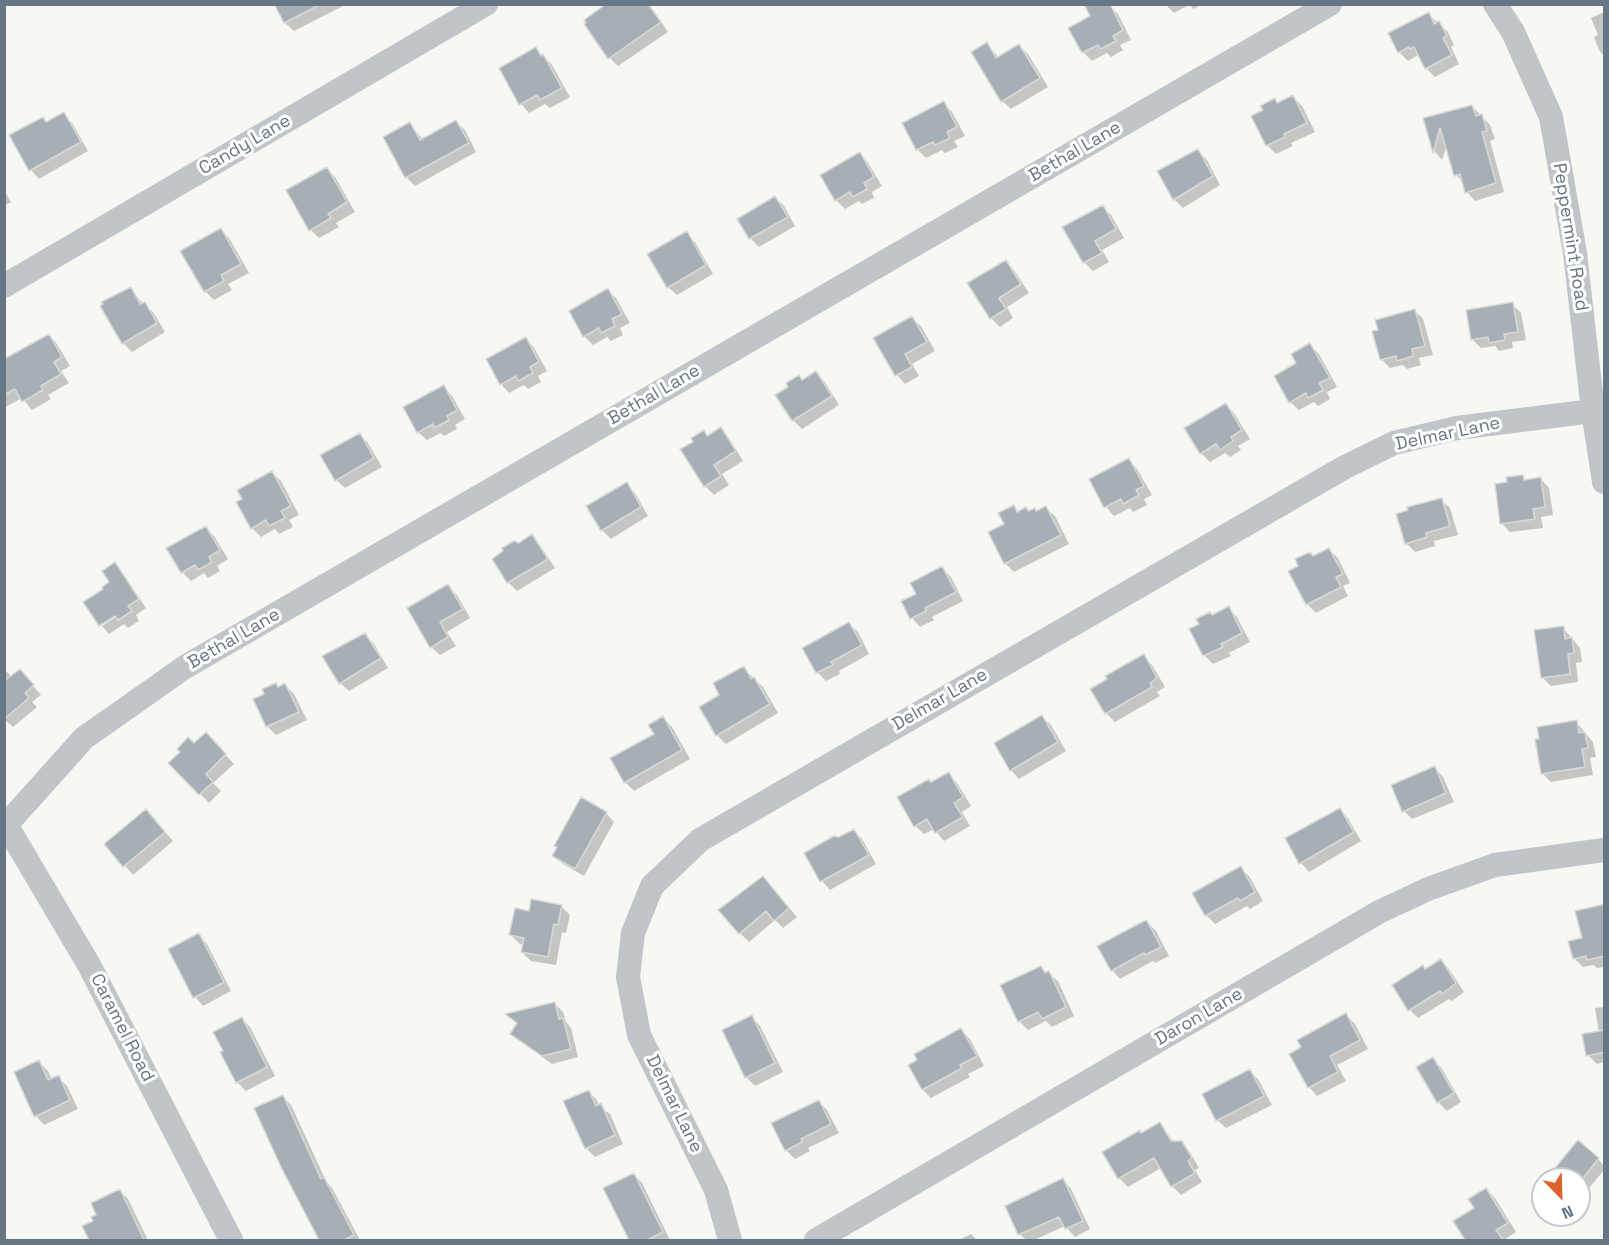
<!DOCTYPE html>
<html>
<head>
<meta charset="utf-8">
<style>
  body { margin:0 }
  #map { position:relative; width:1609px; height:1245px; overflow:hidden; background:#f7f7f4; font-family:"Space Grotesk",sans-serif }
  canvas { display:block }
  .frame { position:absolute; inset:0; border:6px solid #677685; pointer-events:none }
  .north { position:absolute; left:1531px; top:1167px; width:60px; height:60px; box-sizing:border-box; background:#fff; border:2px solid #c2c8ce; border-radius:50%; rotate:157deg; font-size:16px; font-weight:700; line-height:24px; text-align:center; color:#677685 }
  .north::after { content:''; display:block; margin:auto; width:21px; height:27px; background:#de622d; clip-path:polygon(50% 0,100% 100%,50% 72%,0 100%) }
</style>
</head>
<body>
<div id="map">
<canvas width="1609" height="1245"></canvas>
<div class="frame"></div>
<div class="north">N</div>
</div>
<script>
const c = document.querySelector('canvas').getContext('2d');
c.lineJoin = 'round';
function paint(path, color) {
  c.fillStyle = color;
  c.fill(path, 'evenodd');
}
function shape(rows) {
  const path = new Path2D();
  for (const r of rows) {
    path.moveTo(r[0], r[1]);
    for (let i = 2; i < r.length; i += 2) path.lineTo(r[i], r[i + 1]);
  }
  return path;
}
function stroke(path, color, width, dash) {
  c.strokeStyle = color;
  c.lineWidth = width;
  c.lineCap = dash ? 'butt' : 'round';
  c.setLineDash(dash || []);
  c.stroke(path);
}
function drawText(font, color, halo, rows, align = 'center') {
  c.font = font + ' "Space Grotesk",sans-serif';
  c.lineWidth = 6;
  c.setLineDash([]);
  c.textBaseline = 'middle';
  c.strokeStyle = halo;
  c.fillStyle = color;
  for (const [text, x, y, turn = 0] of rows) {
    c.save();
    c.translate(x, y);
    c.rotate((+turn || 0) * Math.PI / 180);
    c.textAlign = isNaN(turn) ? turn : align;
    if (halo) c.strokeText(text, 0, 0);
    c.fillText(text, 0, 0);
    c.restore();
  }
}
const shadow = shape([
  [276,4,347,4,294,31,285,23],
  [606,4,649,4,668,32,618,66,610,58],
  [1165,4,1201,4,1194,9,1189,5,1174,13],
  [1109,6,1118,14,1131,40,1120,45,1123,50,1111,57,1107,53,1092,61,1083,52],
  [1604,12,1604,56,1599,50,1594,37,1598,35,1591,18],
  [1428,14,1448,32,1454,45,1451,47,1459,64,1435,77,1426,68,1418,55,1408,61,1399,52],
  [987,44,999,58,1019,46,1028,54,1048,87,1011,109,1002,101],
  [536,49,552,65,570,97,550,108,545,104,529,113,521,104,501,69],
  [1293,97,1302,106,1315,132,1291,143,1293,146,1276,154,1268,146,1253,117,1265,111,1275,100,1279,104],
  [944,103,952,112,965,136,954,141,958,147,945,153,942,150,926,158,917,149],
  [1472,106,1490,125,1495,139,1490,141,1504,192,1475,201,1467,192,1464,183,1456,175,1447,145,1442,160,1435,152,1424,119],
  [63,114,72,123,88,151,39,179,31,170,11,136,43,118,47,123],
  [456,122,465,130,476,152,415,186,406,177,410,124,423,140],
  [1198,151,1207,160,1220,185,1183,208,1174,199],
  [860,154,868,163,882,186,872,192,874,198,862,204,859,201,845,209,836,200],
  [327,169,335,177,355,212,336,223,339,227,319,238,311,230],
  [4,190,11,202,4,206],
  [775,198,784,206,795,226,759,247,750,238],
  [1103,207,1111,215,1124,238,1102,250,1109,262,1093,271,1084,262],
  [220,229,229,238,249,273,228,284,232,290,214,300,205,291],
  [686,233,695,242,713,274,677,295,668,287],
  [1006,262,1014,270,1029,293,1007,307,1013,318,1000,327,991,318],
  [131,289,143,304,153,312,165,332,132,352,123,343],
  [607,290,616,298,630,323,620,328,623,335,611,341,607,337,593,345,584,336],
  [1512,304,1521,313,1526,340,1512,342,1513,348,1499,351,1495,346,1481,348,1473,340],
  [1415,311,1423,319,1433,355,1419,358,1421,365,1407,369,1403,365,1390,368,1381,359],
  [912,318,921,326,935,351,912,364,919,376,905,384,897,375,876,339],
  [49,335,57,344,70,366,61,371,69,383,48,395,51,399,32,410,22,398,4,408,4,377],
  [526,339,534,348,547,371,538,376,541,382,528,389,524,385,509,393,501,384],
  [1310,345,1319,354,1337,387,1327,392,1330,399,1318,406,1314,402,1299,410,1290,402,1298,364],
  [816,373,825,382,839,405,802,429,793,420,803,381],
  [444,387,452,396,465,419,455,425,457,429,444,436,441,433,427,440,418,432],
  [1225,404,1234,413,1250,439,1238,446,1241,450,1230,457,1225,453,1210,462,1201,453,1186,429],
  [721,429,729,438,743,461,722,474,729,485,714,495,705,486,695,442,704,432,709,437],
  [360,435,368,443,382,467,345,488,336,480],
  [1129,460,1137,469,1152,495,1144,499,1147,505,1133,512,1130,508,1114,516,1106,507,1091,480],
  [272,473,281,481,299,515,289,520,293,527,279,534,275,529,261,537,252,528],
  [1522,476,1527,481,1541,479,1549,488,1553,515,1541,517,1543,528,1510,532,1502,524,1508,484],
  [626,484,635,493,648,516,611,539,602,530,588,506],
  [1441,500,1450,508,1458,535,1434,541,1435,546,1415,552,1406,543,1410,511],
  [1014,507,1019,512,1026,509,1029,512,1037,512,1046,508,1055,516,1069,544,1014,572,1005,563,1006,525],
  [206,528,214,536,228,559,217,566,220,571,208,578,204,573,191,581,182,572],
  [532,536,540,545,555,568,517,591,508,582,494,559],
  [1329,550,1338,558,1350,583,1343,586,1348,596,1316,613,1307,604,1300,566],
  [115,564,123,573,146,608,136,615,139,621,128,628,124,624,109,634,102,626,122,613,106,589,111,582],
  [942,568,951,577,963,601,932,617,934,620,920,627,912,618,918,594],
  [448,586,457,595,470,618,447,632,456,646,440,655,431,647],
  [1228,608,1237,617,1250,642,1229,653,1231,656,1213,664,1204,655,1213,616],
  [849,624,858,632,869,654,839,671,840,674,826,681,818,673,804,648],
  [1563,628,1580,648,1582,662,1576,663,1578,682,1551,686,1542,677],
  [365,635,374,644,388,668,349,691,340,683],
  [1143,656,1152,665,1165,687,1157,692,1160,696,1115,722,1106,713],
  [743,668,763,687,778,713,726,744,717,735,722,696],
  [4,669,12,677,28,680,41,695,32,702,37,707,13,727,4,719],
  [285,685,294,694,307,720,276,735,267,726,279,688],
  [1042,717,1051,725,1066,751,1019,779,1011,770],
  [663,718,672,727,690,759,634,791,625,782,656,735],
  [1576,722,1593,742,1596,757,1590,758,1593,775,1551,782,1542,773],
  [206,734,234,764,213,783,221,791,209,803,170,763],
  [1435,768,1443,777,1454,802,1412,819,1404,811],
  [948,774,957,783,971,806,962,812,970,826,944,841,934,829,924,834,915,826,932,783],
  [1339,810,1348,818,1361,841,1309,872,1301,863],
  [606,813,614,822,584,876,563,864,554,856],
  [155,820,173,841,133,875,106,844],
  [854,830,862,839,876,864,830,890,822,881,839,839],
  [1240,868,1249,876,1263,901,1250,909,1247,906,1215,924,1206,915,1194,894],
  [771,887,797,917,783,928,775,920,749,942,740,933],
  [561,906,570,915,566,933,562,932,556,965,531,961,522,952,524,944,520,944,511,935,530,913],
  [1604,906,1604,967,1597,968,1594,965,1583,967,1574,958],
  [1147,922,1156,931,1169,956,1155,963,1153,961,1120,979,1112,970],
  [199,935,207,944,231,991,203,1006,195,997],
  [1441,961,1449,969,1464,992,1452,1001,1449,999,1418,1018,1410,1010,1425,970],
  [1041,968,1058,981,1074,1016,1052,1027,1046,1021,1028,1030,1019,1021],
  [555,1004,563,1012,566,1022,571,1028,578,1057,552,1064,521,1042,512,1033,518,1024,508,1015],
  [1604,1007,1604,1062,1597,1064,1588,1055,1599,1033,1595,1008],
  [1346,1015,1355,1024,1368,1049,1337,1065,1346,1081,1317,1096,1309,1087],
  [752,1017,760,1026,783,1072,755,1086,746,1077],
  [241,1018,250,1027,275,1076,246,1091,237,1082,222,1053],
  [961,1030,970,1039,984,1066,968,1074,970,1077,931,1098,923,1090],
  [1432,1059,1441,1067,1461,1102,1447,1111,1438,1102],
  [39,1062,48,1071,52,1080,58,1077,67,1086,78,1109,44,1125,36,1116],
  [1249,1071,1258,1079,1272,1105,1226,1128,1217,1120],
  [588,1091,597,1100,599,1106,610,1114,623,1144,595,1157,586,1148],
  [282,1096,291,1105,326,1181,332,1188,360,1240,320,1239],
  [818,1101,827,1110,839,1133,808,1148,810,1151,795,1159,786,1150],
  [1160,1124,1174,1142,1181,1142,1190,1152,1199,1168,1195,1170,1202,1182,1181,1195,1172,1186,1161,1168,1128,1187,1119,1178,1142,1135],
  [1598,1159,1604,1166,1604,1170,1581,1198,1579,1196,1579,1179,1559,1179],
  [634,1174,642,1183,670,1240,632,1240,629,1237],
  [1063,1180,1071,1189,1090,1229,1075,1237,1065,1226,1034,1240,1026,1240,1020,1234,1007,1207],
  [1486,1189,1495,1198,1516,1232,1504,1240,1467,1240,1455,1221,1476,1208],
  [119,1190,128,1199,148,1240,91,1240,84,1227,94,1222],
  [971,1234,977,1240,959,1240]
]);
const building = shape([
  [274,4,321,4,284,23,274,4],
  [606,4,648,4,661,22,608,59,584,24,586,23,584,20,606,4],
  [1084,4,1110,4,1123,30,1113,36,1116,41,1101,49,1098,45,1082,53,1068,28,1090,16,1084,4],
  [1429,12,1434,24,1439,21,1447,36,1443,38,1452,55,1425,69,1414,47,1410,49,1409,47,1398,53,1388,33,1429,12],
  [987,42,996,58,1019,44,1040,78,1001,102,971,52,987,42],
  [536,47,541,56,543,54,562,88,540,100,537,95,519,105,499,68,536,47],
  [1293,95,1307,123,1284,134,1285,137,1266,146,1251,116,1263,110,1260,106,1275,98,1277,103,1293,95],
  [944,101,957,127,947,132,950,138,935,145,933,142,916,150,902,123,944,101],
  [1472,105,1476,116,1482,114,1487,131,1482,132,1496,183,1465,193,1460,174,1454,176,1440,128,1433,153,1423,118,1472,105],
  [64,112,81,142,29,171,9,135,43,117,46,122,64,112],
  [456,120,469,143,405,178,383,137,410,122,420,140,456,120],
  [1198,149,1213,176,1173,200,1157,171,1198,149],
  [860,152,874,177,864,183,867,189,853,197,850,192,835,201,820,175,860,152],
  [327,167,347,202,328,214,331,218,309,231,286,190,327,167],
  [775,196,788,217,749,239,737,219,775,196],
  [1103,205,1116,229,1095,241,1102,253,1083,263,1062,227,1103,205],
  [221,228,241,264,221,275,224,281,204,292,180,251,221,228],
  [687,231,706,265,667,288,647,254,687,231],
  [1006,260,1021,284,999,298,1006,309,990,319,967,283,1006,260],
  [131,287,140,304,145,302,157,323,122,344,100,306,103,304,101,302,131,287],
  [608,288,622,314,612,319,615,326,601,333,599,328,583,337,569,311,608,288],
  [1513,302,1518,332,1504,334,1505,340,1489,343,1488,337,1471,340,1466,310,1513,302],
  [1415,309,1425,346,1412,349,1413,356,1397,361,1396,356,1380,360,1372,331,1378,330,1375,320,1415,309],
  [912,316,927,342,905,354,912,367,895,376,873,338,912,316],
  [49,334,62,357,54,362,61,374,41,386,43,390,22,402,15,389,4,395,4,359,49,334],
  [526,337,539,362,530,367,533,373,518,381,516,376,500,385,486,359,526,337],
  [1310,343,1330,378,1319,383,1323,390,1308,398,1306,393,1289,403,1274,376,1296,363,1291,354,1310,343],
  [816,371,832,396,792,421,775,395,788,387,786,383,799,375,802,380,816,371],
  [444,385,457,410,447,416,449,420,434,428,433,424,417,433,403,407,444,385],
  [1226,403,1242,430,1231,437,1233,441,1220,450,1216,444,1200,454,1184,428,1226,403],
  [721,427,736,451,714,465,721,476,704,487,680,449,693,442,691,438,704,430,707,436,721,427],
  [360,433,374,458,335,481,320,455,360,433],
  [1129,458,1144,486,1136,490,1139,495,1123,504,1121,499,1104,508,1089,479,1129,458],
  [272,471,291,506,281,511,285,518,269,526,266,520,251,529,236,502,242,499,237,490,272,471],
  [1523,475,1524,480,1541,477,1545,507,1533,509,1535,519,1500,524,1495,484,1507,482,1506,477,1523,475],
  [627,482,641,507,601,531,586,506,627,482],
  [1442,498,1450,526,1426,533,1427,537,1405,544,1396,514,1408,510,1407,507,1442,498],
  [1014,505,1017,512,1026,507,1028,511,1035,508,1036,511,1046,506,1061,535,1004,564,988,532,1004,524,998,513,1014,505],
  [206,526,220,550,209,557,212,562,198,570,195,565,181,573,166,548,206,526],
  [532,534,548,559,507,583,492,559,503,551,502,548,514,541,519,543,532,534],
  [1329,548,1343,574,1336,577,1341,587,1306,605,1288,571,1298,566,1295,559,1310,552,1313,556,1329,548],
  [115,562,139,599,128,606,132,611,118,620,115,616,99,626,83,602,103,589,102,587,109,582,102,571,115,562],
  [942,566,956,592,925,608,926,611,910,619,901,601,916,594,910,583,942,566],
  [448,584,463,609,440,622,448,637,430,648,407,608,448,584],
  [1229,606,1242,633,1221,644,1223,647,1203,656,1189,629,1199,624,1196,619,1210,612,1212,615,1229,606],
  [849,622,862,645,831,662,833,665,816,673,802,648,849,622],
  [1564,626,1565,639,1572,637,1574,653,1568,654,1570,674,1541,678,1534,630,1564,626],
  [365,633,381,658,339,684,322,656,365,633],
  [1144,654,1157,678,1150,683,1152,687,1105,714,1090,689,1107,679,1105,676,1144,654],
  [744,666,751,679,754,677,770,704,716,736,699,707,719,695,713,683,744,666],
  [20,669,34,685,25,693,29,698,4,719,4,681,20,669],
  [276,683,278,687,285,683,299,712,266,727,253,699,264,694,262,689,276,683],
  [1042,715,1058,742,1010,771,994,743,1042,715],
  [663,716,682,750,624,783,610,758,654,734,648,725,663,716],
  [1577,720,1579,733,1585,732,1588,748,1582,749,1585,767,1541,774,1535,739,1539,739,1537,727,1577,720],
  [206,732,226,754,206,774,213,782,199,795,168,763,180,752,177,749,188,737,194,743,206,732],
  [1435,766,1446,793,1402,812,1391,785,1435,766],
  [949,772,963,797,954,803,963,817,935,833,927,819,914,827,897,797,929,779,931,782,949,772],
  [581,797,607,812,575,869,552,856,557,847,554,846,581,797],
  [1340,808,1354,832,1299,864,1285,838,1340,808],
  [146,809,165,832,123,867,104,844,146,809],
  [854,829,869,855,820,882,804,853,834,836,839,837,854,829],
  [1241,866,1255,892,1240,901,1238,898,1205,916,1192,893,1241,866],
  [763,876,789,908,774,921,766,911,739,934,718,910,763,876],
  [531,899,562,905,558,925,554,924,548,957,521,952,524,938,509,935,515,908,529,911,531,899],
  [1605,904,1605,956,1587,960,1586,956,1573,959,1568,941,1582,938,1575,911,1605,904],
  [1144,921,1147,921,1161,947,1145,955,1144,953,1111,971,1097,946,1144,921],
  [199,933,224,982,193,998,168,949,199,933],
  [1441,959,1456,983,1442,994,1440,991,1408,1011,1392,985,1423,965,1425,969,1441,959],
  [1041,966,1045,973,1049,971,1066,1007,1042,1019,1038,1012,1018,1022,1000,985,1041,966],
  [555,1002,559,1019,563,1018,571,1049,542,1056,510,1034,517,1023,505,1014,555,1002],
  [1346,1013,1360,1040,1330,1056,1338,1072,1308,1088,1289,1054,1301,1047,1297,1040,1346,1013],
  [752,1015,775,1063,745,1078,722,1030,752,1015],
  [242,1017,267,1067,236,1083,220,1052,223,1051,213,1032,242,1017],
  [961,1028,977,1056,960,1065,962,1068,922,1090,908,1065,917,1060,914,1054,961,1028],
  [1605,1030,1605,1052,1586,1056,1582,1034,1605,1030],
  [1433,1057,1454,1093,1437,1103,1416,1067,1433,1057],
  [39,1060,48,1080,59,1075,70,1100,34,1117,14,1072,39,1060],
  [1250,1069,1264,1096,1216,1121,1202,1094,1250,1069],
  [589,1090,596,1106,601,1103,615,1135,585,1149,563,1101,589,1090],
  [283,1095,321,1179,324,1177,354,1235,344,1240,319,1240,281,1167,254,1108,283,1095],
  [819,1100,831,1124,801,1139,802,1142,785,1151,771,1123,819,1100],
  [1160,1122,1171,1141,1182,1141,1192,1158,1188,1161,1195,1173,1171,1187,1154,1158,1118,1179,1102,1152,1140,1130,1141,1133,1160,1122],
  [1578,1140,1599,1158,1582,1179,1546,1179,1578,1140],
  [634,1173,663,1232,647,1240,629,1240,603,1188,634,1173],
  [1063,1178,1083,1221,1065,1229,1059,1217,1018,1235,1005,1206,1063,1178],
  [1486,1188,1508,1223,1496,1230,1503,1240,1465,1240,1453,1221,1474,1208,1468,1199,1486,1188],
  [120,1189,144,1240,89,1240,82,1226,93,1221,91,1217,96,1215,91,1203,120,1189]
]);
const minor = shape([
  [1495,4,1513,32,1551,117,1575,253,1593,411,1604,482],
  [4,286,486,4],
  [4,821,89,965,231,1240],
  [7,824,84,738,185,667,1330,4],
  [730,1240,716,1190,639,1035,628,977,633,933,652,886,700,840,1345,467,1394,443,1457,428,1593,411],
  [816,1240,1379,912,1428,889,1495,865,1604,850]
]);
const streetNames = [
  ["Candy Lane",245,145,-30],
  ["Bethal Lane",1075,152,-30],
  ["Peppermint Road",1570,237,81],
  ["Bethal Lane",654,395,-30],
  ["Delmar Lane",1448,434,-12],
  ["Bethal Lane",234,639,-30],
  ["Delmar Lane",940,700,-30],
  ["Daron Lane",1199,1017,-30],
  ["Caramel Road",122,1028,63],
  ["Delmar Lane",674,1104,64]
];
paint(shadow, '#0003');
paint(building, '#a7afb6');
stroke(building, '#d9d9d7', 1.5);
stroke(minor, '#c1c4c8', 24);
drawText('18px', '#677685', '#fff', streetNames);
</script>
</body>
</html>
